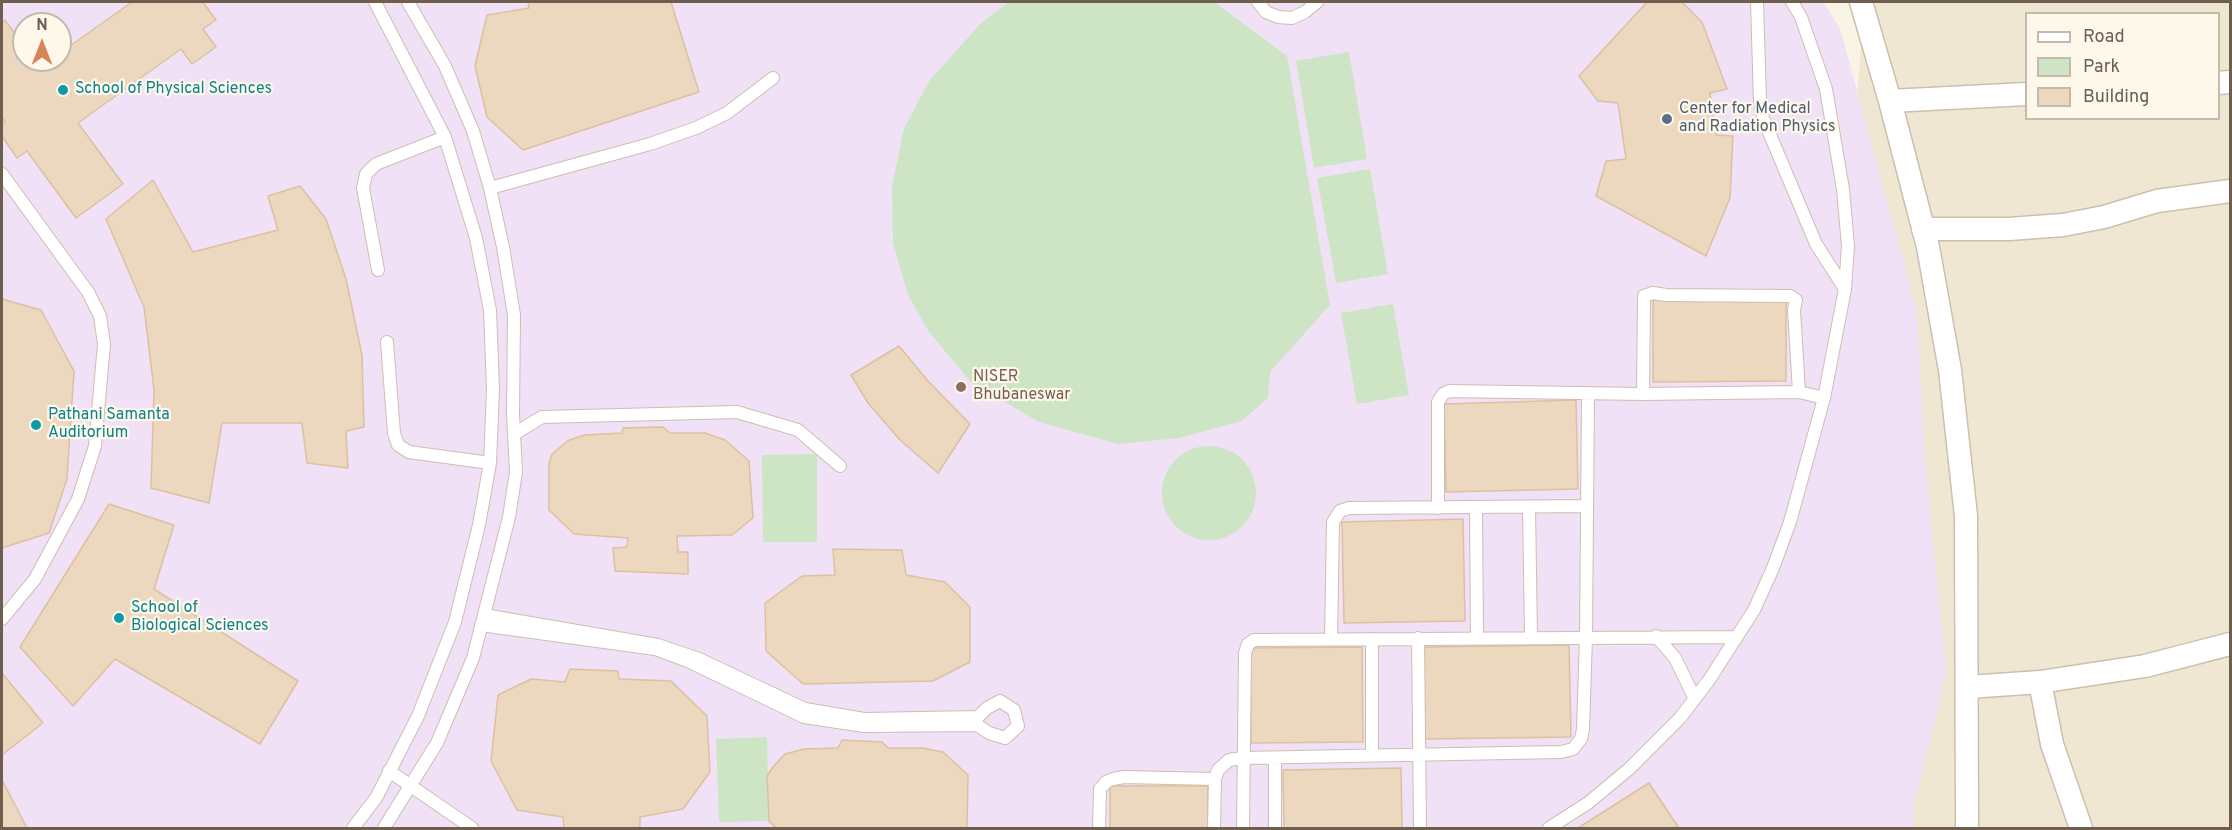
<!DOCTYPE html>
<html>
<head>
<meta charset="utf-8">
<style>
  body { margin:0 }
  #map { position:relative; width:2232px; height:830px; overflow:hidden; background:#f9f4e4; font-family:Overpass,sans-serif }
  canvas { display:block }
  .frame { position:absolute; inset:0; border:3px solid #6f5d4d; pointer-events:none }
  .legend { position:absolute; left:2025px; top:12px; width:195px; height:108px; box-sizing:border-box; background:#fdf8ea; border:2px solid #c4baab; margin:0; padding:8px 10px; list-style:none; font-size:18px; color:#6f5d4d }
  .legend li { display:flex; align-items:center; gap:12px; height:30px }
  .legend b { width:30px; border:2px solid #c4baab }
  .north { position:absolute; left:12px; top:12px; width:60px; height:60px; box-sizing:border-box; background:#fdf8ea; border:2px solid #c4baab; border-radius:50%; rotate:0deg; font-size:16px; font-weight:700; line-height:24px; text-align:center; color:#6f5d4d }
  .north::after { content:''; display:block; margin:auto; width:21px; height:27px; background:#d78456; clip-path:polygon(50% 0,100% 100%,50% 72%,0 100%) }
</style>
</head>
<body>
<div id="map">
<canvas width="2232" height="830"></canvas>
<div class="frame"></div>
<ul class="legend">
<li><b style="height:8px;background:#fff"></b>Road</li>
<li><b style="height:16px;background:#cde5c4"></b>Park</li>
<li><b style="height:16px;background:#ecd7bf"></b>Building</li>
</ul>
<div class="north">N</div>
</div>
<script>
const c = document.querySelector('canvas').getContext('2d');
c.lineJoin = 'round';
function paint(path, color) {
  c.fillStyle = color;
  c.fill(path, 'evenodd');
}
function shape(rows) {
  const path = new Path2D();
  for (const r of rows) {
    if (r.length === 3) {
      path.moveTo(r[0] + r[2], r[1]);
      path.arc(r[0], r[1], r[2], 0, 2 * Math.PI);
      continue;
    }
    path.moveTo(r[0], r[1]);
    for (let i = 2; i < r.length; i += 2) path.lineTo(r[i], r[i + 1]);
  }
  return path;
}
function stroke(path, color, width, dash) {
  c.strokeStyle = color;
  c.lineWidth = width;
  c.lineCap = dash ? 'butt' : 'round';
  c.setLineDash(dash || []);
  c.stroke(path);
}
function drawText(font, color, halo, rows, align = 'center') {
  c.font = font + ' Overpass,sans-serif';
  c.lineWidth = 4.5;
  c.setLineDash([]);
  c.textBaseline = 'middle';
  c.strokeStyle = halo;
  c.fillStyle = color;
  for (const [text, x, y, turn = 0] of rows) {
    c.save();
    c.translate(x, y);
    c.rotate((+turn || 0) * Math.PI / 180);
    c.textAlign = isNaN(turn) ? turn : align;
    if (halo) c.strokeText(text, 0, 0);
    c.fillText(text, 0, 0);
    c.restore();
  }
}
const residential = shape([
  [1865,2,2230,2,2230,828,1794,828],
  [2026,14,2218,14,2218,118,2026,118]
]);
const education = shape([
  [2,2,1823,2,1840,28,1917,312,1925,462,1946,674,1914,806,1913,828,2,828],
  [24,24,60,24,60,60,24,60]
]);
const green = shape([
  [1009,2,1214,2,1287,56,1330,305,1270,372,1268,398,1242,421,1179,438,1118,444,1039,422,971,382,929,332,908,295,893,243,892,187,904,128,930,80,982,22],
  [1349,52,1367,159,1314,168,1296,61],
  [1370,169,1388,274,1336,283,1317,178],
  [1393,304,1409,395,1357,404,1341,313],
  [1209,493,47],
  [817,454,817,542,763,542,762,455],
  [767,737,769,821,719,822,716,739]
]);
const building = shape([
  [132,2,203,2,216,20,203,29,216,47,192,64,181,49,78,123,123,184,76,218,27,151,17,158,2,136,2,124,5,122,2,116,2,23,5,20,24,47,24,60,60,60,60,53,132,2],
  [528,2,671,2,699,92,523,150,487,117,475,66,487,15,529,8,528,2],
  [1647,2,1682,2,1702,22,1727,89,1710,93,1716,135,1733,136,1730,198,1706,256,1596,196,1606,161,1626,159,1618,103,1598,101,1579,76,1647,2],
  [153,180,193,252,278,230,268,196,300,186,326,219,346,279,362,355,364,427,346,431,348,468,307,463,302,423,222,423,209,503,151,488,154,390,144,307,106,219,153,180],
  [1786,297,1786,381,1653,382,1653,298,1786,297],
  [2,299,41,310,74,371,67,479,49,533,2,548,2,299],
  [899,346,928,381,970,424,938,473,900,440,868,403,851,375,899,346],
  [1576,400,1578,489,1446,492,1444,404,1576,400],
  [663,427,670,433,705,433,725,440,749,461,753,518,732,535,677,536,678,552,688,552,688,574,615,571,613,548,627,547,628,538,574,534,549,510,549,464,552,454,569,440,585,435,622,433,623,428,663,427],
  [109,504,174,525,154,589,298,681,260,744,115,659,73,706,20,647,109,504],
  [1463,519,1465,621,1344,623,1342,522,1463,519],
  [833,549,902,550,906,575,945,582,970,607,970,662,933,681,803,684,766,651,765,603,802,576,835,575,833,549],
  [1569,645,1571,737,1425,739,1423,647,1569,645],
  [1362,647,1363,742,1251,743,1250,648,1362,647],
  [570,669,618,671,619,679,671,681,707,716,710,772,683,809,640,817,640,828,564,828,563,817,517,810,491,761,498,695,531,679,565,682,570,669],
  [2,673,43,723,2,755,2,673],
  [842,740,882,742,888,748,922,748,943,752,968,775,967,828,776,828,769,821,767,776,773,767,785,754,804,749,838,748,842,740],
  [1401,768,1402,828,1284,828,1283,770,1401,768],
  [2,780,27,828,2,828,2,780],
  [1649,783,1679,828,1578,828,1649,783],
  [1110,786,1208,786,1208,828,1110,828,1110,786]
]);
const service = shape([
  [1258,2,1266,12,1278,17,1292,18,1305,12,1317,2],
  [1757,2,1760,101,1763,118,1816,244,1845,289],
  [2,174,88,292,100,316,104,344,95,446,78,499,35,579,2,619],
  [490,188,650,144,696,128,727,113,773,78],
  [378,270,363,188,366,174,376,164,445,137],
  [387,342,394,433,398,445,409,452,490,463],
  [1643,394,1644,296,1653,293,1666,295,1790,296,1796,300,1794,310,1799,392],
  [514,434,542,417,737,412,798,430,840,466],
  [1476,507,1477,638],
  [1529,507,1531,637],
  [1438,508,1438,402,1443,394,1449,391,1643,394,1799,392,1824,398],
  [481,625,655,649,690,662,804,717,864,726,977,725,989,733,1005,738,1018,726,1014,710,1000,701,987,708,978,717,864,719,805,709,699,659,658,645,484,615],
  [1656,636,1675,658,1695,699],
  [1418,638,1420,828],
  [1331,639,1333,522,1340,511,1349,508,1586,506],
  [1372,639,1372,756],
  [1275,758,1275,828],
  [389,771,472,828],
  [353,828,376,798,418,716,455,622,479,525,490,463,493,389,490,310,476,238,445,137,375,2],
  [384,828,437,743,473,658,509,517,516,472,513,414,514,315,503,247,490,188,473,131,445,66,408,2],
  [1099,828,1100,789,1106,782,1113,779,1124,777,1215,779],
  [1214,828,1215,779,1218,770,1229,760,1243,758,1561,752,1573,749,1581,739,1583,729,1586,637,1588,394],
  [1243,828,1245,653,1248,644,1254,640,1737,637],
  [1549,828,1588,803,1629,769,1680,718,1709,680,1754,610,1773,568,1790,522,1824,398,1845,289,1848,246,1843,189,1826,89,1801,17,1792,2]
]);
const minor = shape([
  [1861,2,1890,101,1928,247,1950,370,1966,516,1967,828],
  [2218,83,2230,82],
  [1890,101,2026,94],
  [1923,229,2009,229,2063,225,2104,217,2157,201,2230,191],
  [2040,682,2052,744,2081,828],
  [1968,687,2040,682,2145,666,2230,644]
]);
const markers = [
  [63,90,6,"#0f9aa8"],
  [1667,119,6,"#5c6f8a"],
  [961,387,6,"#8d6e63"],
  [36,425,6,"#0f9aa8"],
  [119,618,6,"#0f9aa8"]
];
const cultureNames = [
  ["School of Physical Sciences",75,90],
  ["Pathani Samanta",48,416],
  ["Auditorium",48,434],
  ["School of",131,609],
  ["Biological Sciences",131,627]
];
const serviceNames = [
  ["Center for Medical",1679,110],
  ["and Radiation Physics",1679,128]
];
const educationNames = [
  ["NISER",973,378],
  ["Bhubaneswar",973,396]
];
paint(residential, '#f0e7d3');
paint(education, '#f1e1f6');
paint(green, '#cde5c4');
paint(building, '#ecd7bf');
stroke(building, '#ddc0a1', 1.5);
stroke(service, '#ccbfaf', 14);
stroke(minor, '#ccbfaf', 25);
stroke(service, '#fff', 12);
stroke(minor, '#fff', 22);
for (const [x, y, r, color] of markers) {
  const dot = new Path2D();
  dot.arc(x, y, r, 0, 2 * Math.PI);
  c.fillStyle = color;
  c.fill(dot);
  stroke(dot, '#fdf8ea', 2);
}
drawText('16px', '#0d838f', '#fdf8ea', cultureNames, 'left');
drawText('16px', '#4e5e75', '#fdf8ea', serviceNames, 'left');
drawText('16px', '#785e54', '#fdf8ea', educationNames, 'left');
</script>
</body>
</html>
